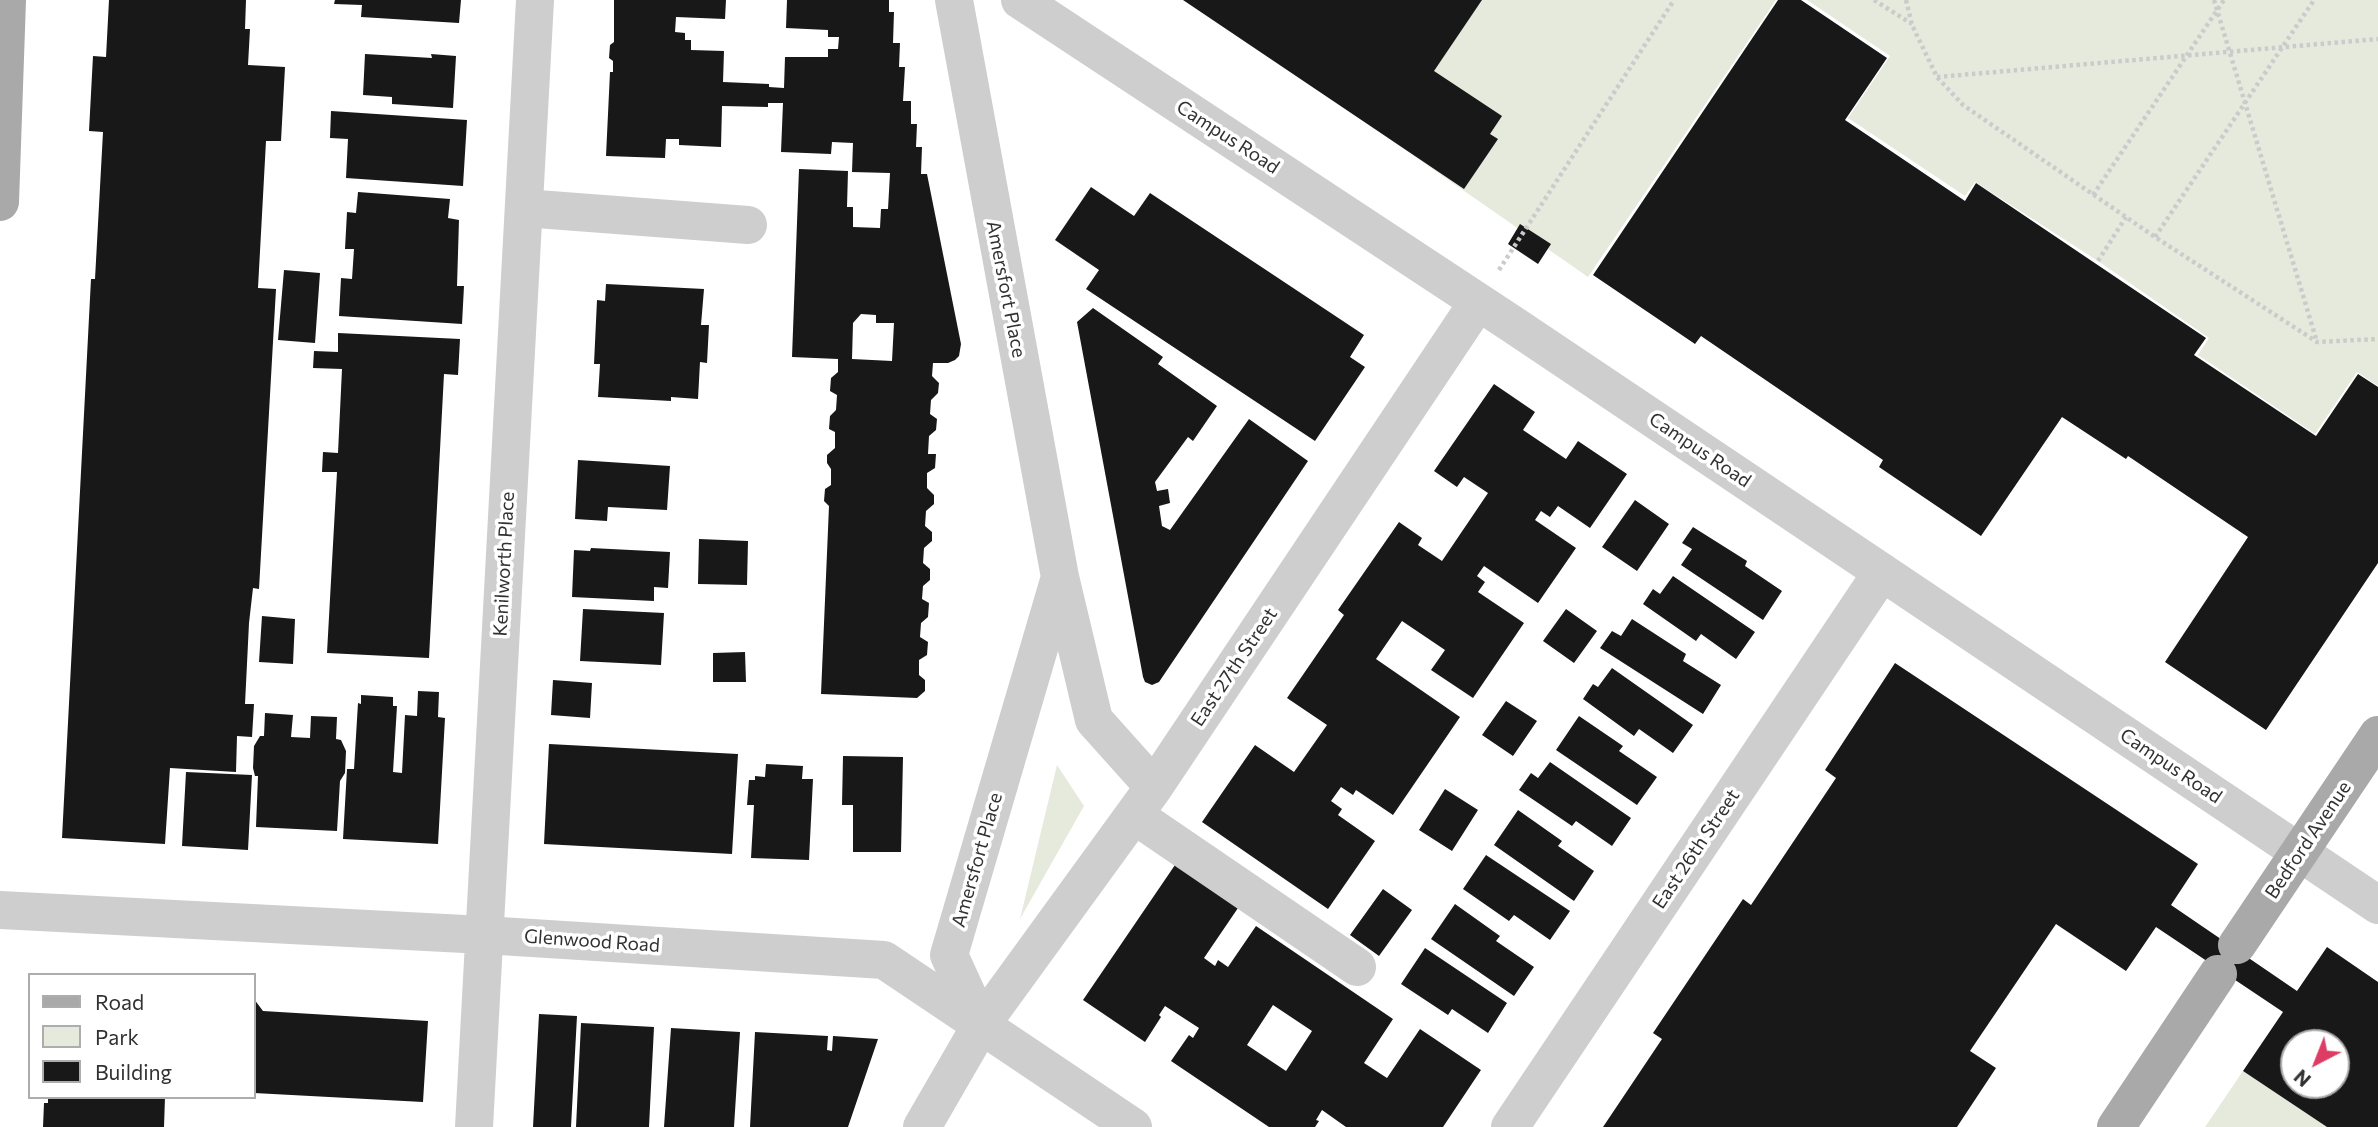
<!DOCTYPE html>
<html>
<head>
<meta charset="utf-8">
<style>
  body { margin:0 }
  #map { position:relative; width:2378px; height:1127px; overflow:hidden; background:#fff; font-family:Commissioner,sans-serif }
  canvas { display:block }
  .legend { position:absolute; left:28px; top:973px; width:228px; height:126px; box-sizing:border-box; background:#fff; border:2px solid #adadad; margin:0; padding:9px 12px; list-style:none; font-size:21px; color:#313131 }
  .legend li { display:flex; align-items:center; gap:14px; height:35px }
  .legend b { width:35px; border:2px solid #adadad }
  .north { position:absolute; left:2280px; top:1029px; width:70px; height:70px; box-sizing:border-box; background:#fff; border:2px solid #adadad; border-radius:50%; rotate:222deg; font-size:19px; font-weight:700; line-height:28px; text-align:center; color:#313131 }
  .north::after { content:''; display:block; margin:auto; width:24px; height:32px; background:#dd3d64; clip-path:polygon(50% 0,100% 100%,50% 72%,0 100%) }
</style>
</head>
<body>
<div id="map">
<canvas width="2378" height="1127"></canvas>
<ul class="legend">
<li><b style="height:9px;background:#a9a9a9"></b>Road</li>
<li><b style="height:19px;background:#e6eadd"></b>Park</li>
<li><b style="height:19px;background:#181818"></b>Building</li>
</ul>
<div class="north">N</div>
</div>
<script>
const c = document.querySelector('canvas').getContext('2d');
c.lineJoin = 'round';
function paint(path, color) {
  c.fillStyle = color;
  c.fill(path, 'evenodd');
}
function shape(rows) {
  const path = new Path2D();
  for (const r of rows) {
    path.moveTo(r[0], r[1]);
    for (let i = 2; i < r.length; i += 2) path.lineTo(r[i], r[i + 1]);
  }
  return path;
}
function stroke(path, color, width, dash) {
  c.strokeStyle = color;
  c.lineWidth = width;
  c.lineCap = dash ? 'butt' : 'round';
  c.setLineDash(dash || []);
  c.stroke(path);
}
function drawText(font, color, halo, rows, align = 'center') {
  c.font = font + ' Commissioner,sans-serif';
  c.lineWidth = 7;
  c.setLineDash([]);
  c.textBaseline = 'middle';
  c.strokeStyle = halo;
  c.fillStyle = color;
  for (const [text, x, y, turn = 0] of rows) {
    c.save();
    c.translate(x, y);
    c.rotate((+turn || 0) * Math.PI / 180);
    c.textAlign = isNaN(turn) ? turn : align;
    if (halo) c.strokeText(text, 0, 0);
    c.fillText(text, 0, 0);
    c.restore();
  }
}
const green = shape([
  [1482,0,1776,0,1588,277,1388,138],
  [1807,0,2378,0,2378,386,2357,372,2315,434,2198,355,2209,338,2098,261,1975,182,1965,196,1848,118,1890,56],
  [1057,765,1084,806,1020,919],
  [2243,1071,2327,1127,2205,1127]
]);
const building = shape([
  [109,0,246,0,245,29,250,29,248,65,285,67,281,141,266,141,258,288,276,289,259,589,253,588,249,623,245,704,254,704,252,737,237,736,236,772,170,768,165,844,62,838,91,279,95,279,103,132,89,131,93,56,106,57],
  [335,0,461,0,459,23,361,17,362,5,334,4],
  [614,0,726,0,725,19,676,17,675,32,685,33,685,40,691,40,691,50,724,51,723,82,769,84,769,87,784,88,785,57,828,57,828,49,838,49,839,37,828,37,828,30,786,28,787,0,889,0,889,12,894,12,893,43,900,43,899,67,905,67,903,101,911,101,911,124,917,124,916,147,922,147,921,174,927,174,961,344,959,356,955,360,948,363,933,363,932,376,939,383,938,393,931,400,930,414,937,419,936,430,929,436,928,454,936,454,935,468,927,473,927,488,934,495,934,504,926,511,925,526,932,532,932,541,924,548,923,563,930,569,930,580,923,586,922,599,929,603,928,617,921,623,920,637,928,642,927,655,919,660,919,675,925,680,925,691,917,698,821,694,829,506,824,501,825,489,831,485,831,469,827,463,827,455,835,448,835,432,829,429,830,416,836,410,837,395,830,391,831,378,838,372,838,359,792,357,799,169,848,171,847,207,853,207,853,227,880,228,881,209,888,209,890,173,852,172,853,143,832,142,831,154,781,152,783,103,768,103,768,107,722,106,721,147,679,145,679,139,666,139,665,158,606,156,610,72,613,72,613,61,609,58,610,45,614,42],
  [861,314,876,315,876,323,894,323,892,361,852,359,853,323],
  [1183,0,1482,0,1434,71,1502,116,1490,134,1498,139,1464,189],
  [1778,0,1801,0,1887,58,1845,120,1965,201,1976,183,2206,338,2194,355,2316,436,2358,374,2378,387,2378,563,2266,730,2165,662,2248,537,2128,456,2126,459,2062,417,1981,536,1879,467,1883,460,1701,336,1695,344,1593,275],
  [365,54,432,58,431,54,456,56,453,108,392,104,392,97,363,95],
  [331,111,467,120,463,186,346,178,348,139,330,138],
  [1091,187,1134,216,1150,193,1364,335,1350,357,1365,367,1315,441,1086,289,1099,270,1055,240],
  [358,192,450,199,448,218,459,220,457,286,464,286,462,324,339,316,341,278,352,279,354,249,345,249,347,212,356,213],
  [1520,224,1551,244,1538,264,1508,244],
  [284,270,320,273,315,343,278,340],
  [606,284,704,289,701,325,709,325,707,363,700,362,698,399,671,397,671,401,598,397,600,364,594,364,597,300,605,301],
  [1093,308,1163,357,1158,364,1217,406,1193,441,1188,437,1155,482,1157,491,1168,489,1170,503,1159,506,1162,526,1170,530,1249,419,1308,461,1159,682,1152,685,1145,682,1143,677,1077,322],
  [338,333,460,339,458,375,444,374,429,658,327,653,337,472,322,472,323,452,338,453,342,369,313,368,314,351,338,352],
  [1494,384,1535,412,1523,430,1566,459,1578,441,1627,474,1590,528,1558,506,1550,517,1541,511,1535,520,1576,548,1538,603,1484,566,1477,576,1485,582,1478,592,1524,623,1473,698,1431,670,1445,650,1402,621,1376,659,1460,717,1393,815,1356,790,1353,795,1341,787,1331,801,1342,809,1338,815,1375,841,1328,909,1202,822,1255,745,1294,772,1327,725,1287,698,1344,615,1338,610,1399,522,1422,538,1418,545,1442,561,1488,493,1464,477,1457,487,1434,471],
  [578,460,670,466,667,510,608,507,607,521,575,519],
  [1635,500,1669,524,1637,571,1602,547],
  [1693,527,1747,561,1745,566,1782,591,1763,620,1681,565,1692,549,1682,543],
  [699,539,748,541,747,585,698,584],
  [591,548,670,552,668,588,654,587,654,601,572,597,574,550,590,551],
  [1673,576,1755,632,1736,659,1701,634,1696,641,1643,604,1653,589,1660,594],
  [583,609,664,613,661,665,580,661],
  [1566,609,1597,631,1574,663,1543,641],
  [262,616,295,619,293,664,259,662],
  [1632,619,1686,654,1683,661,1721,685,1703,714,1600,648,1612,631,1621,636],
  [745,652,746,682,713,682,713,653],
  [1895,663,2198,864,2171,905,2297,991,2327,947,2378,982,2378,1127,2327,1127,2243,1071,2283,1012,2156,927,2126,971,2056,924,1970,1051,1996,1068,1957,1127,1603,1127,1662,1039,1653,1033,1743,899,1751,905,1836,778,1825,770],
  [2294,1043,2336,1043,2336,1085,2294,1085],
  [1612,668,1693,725,1673,753,1639,729,1634,736,1583,699,1593,684,1598,687],
  [553,680,592,683,590,718,551,715],
  [418,691,439,692,438,717,445,718,438,844,343,839,347,769,354,769,358,703,361,704,361,695,393,697,393,706,397,706,393,772,402,773,405,715,417,716],
  [1506,701,1537,721,1513,756,1482,735],
  [265,713,293,715,291,737,310,738,311,716,337,717,336,739,341,740,346,751,345,773,340,781,337,831,256,827,258,776,255,776,253,768,254,746,260,736,264,736],
  [1579,716,1623,746,1619,751,1657,777,1637,805,1556,750],
  [549,744,738,754,732,854,544,844],
  [843,756,903,757,901,852,853,852,853,805,842,805],
  [1550,762,1631,818,1612,846,1576,821,1572,826,1519,790,1531,773,1538,778],
  [766,764,803,766,802,779,813,779,809,860,751,858,754,805,747,805,749,780,755,780,755,776,765,777],
  [186,772,252,775,248,850,182,846],
  [1445,789,1478,810,1452,851,1419,830],
  [1518,810,1562,841,1558,846,1594,871,1574,901,1494,845],
  [1486,855,1570,911,1550,940,1514,915,1509,921,1463,889],
  [1175,865,1238,908,1204,958,1215,966,1218,960,1228,967,1256,926,1393,1019,1364,1063,1387,1078,1420,1029,1481,1070,1443,1127,1346,1127,1322,1110,1316,1120,1319,1121,1315,1127,1269,1127,1171,1061,1189,1035,1193,1038,1199,1028,1165,1006,1159,1015,1161,1017,1145,1042,1083,1000],
  [1273,1005,1312,1031,1286,1071,1247,1045],
  [1383,889,1412,910,1379,956,1350,935],
  [1455,904,1500,936,1496,941,1534,967,1514,996,1431,939],
  [1425,948,1507,1003,1488,1033,1452,1009,1448,1015,1401,984],
  [254,999,263,1011,428,1021,423,1102,254,1093],
  [539,1014,577,1016,571,1127,533,1127],
  [581,1023,654,1027,649,1127,576,1127],
  [671,1028,740,1032,734,1127,664,1127],
  [755,1032,828,1036,827,1050,832,1051,833,1036,878,1039,848,1127,750,1127],
  [48,1097,165,1097,164,1127,43,1127,44,1103,48,1103]
]);
const path = shape([
  [1874,0,1912,24],
  [1906,0,1912,25,1937,77,1963,105,2155,237,2317,342,2378,339],
  [2214,0,2317,342],
  [1937,77,2378,39],
  [2093,195,2224,0],
  [2155,237,2314,0],
  [2098,261,2126,217],
  [1499,270,1674,0]
]);
const minor = shape([
  [954,0,1060,577,1094,720,1154,787],
  [1020,0,1515,326,2378,905],
  [524,208,748,225],
  [1134,815,1357,967],
  [0,910,484,935,884,960,1133,1127],
  [981,1025,949,955,1060,577],
  [474,1127,535,0],
  [922,1127,981,1025,1154,787,1478,302],
  [1510,1127,1882,572]
]);
const major = shape([
  [0,202,7,0],
  [2237,945,2378,735],
  [2116,1127,2218,974]
]);
const streetNames = [
  ["Campus Road",1228,137,33],
  ["Amersfort Place",1006,289,79],
  ["Campus Road",1700,450,34],
  ["Kenilworth Place",504,564,-87],
  ["East 27th Street",1234,667,-56],
  ["Campus Road",2171,766,34],
  ["Bedford Avenue",2308,840,-56],
  ["East 26th Street",1696,849,-56],
  ["Amersfort Place",977,860,-74],
  ["Glenwood Road",592,941,4]
];
paint(green, '#e6eadd');
paint(building, '#181818');
stroke(path, '#cbcbcb', 4.5, [3.5, 3.5]);
stroke(minor, '#cecece', 38);
stroke(major, '#a9a9a9', 38);
drawText('19px', '#313131', '#fff', streetNames);
</script>
</body>
</html>
